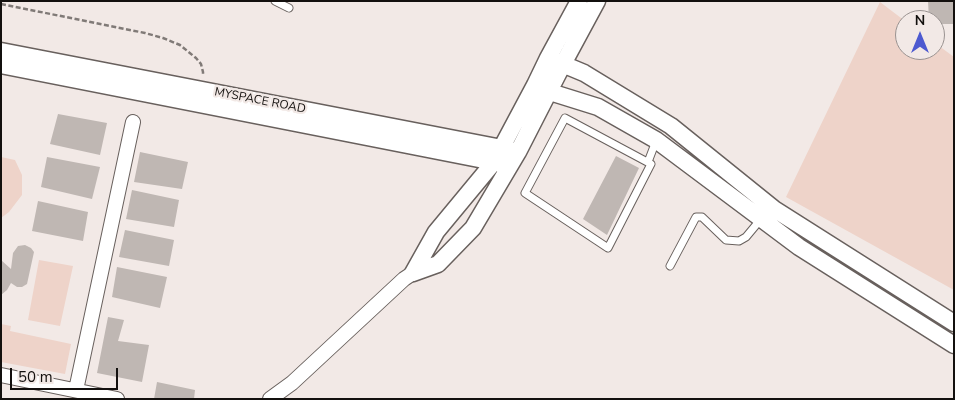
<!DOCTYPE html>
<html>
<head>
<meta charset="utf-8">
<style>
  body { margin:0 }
  #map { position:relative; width:955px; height:400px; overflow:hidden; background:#f2e9e6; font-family:"Nunito Sans",sans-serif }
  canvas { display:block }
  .frame { position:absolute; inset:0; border:2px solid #13100e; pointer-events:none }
  .north { position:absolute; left:895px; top:10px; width:50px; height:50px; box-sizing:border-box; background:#f2e9e6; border:1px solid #999290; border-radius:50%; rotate:0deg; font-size:14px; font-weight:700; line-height:20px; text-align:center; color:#13100e }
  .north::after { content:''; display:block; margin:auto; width:18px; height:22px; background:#4d5ad0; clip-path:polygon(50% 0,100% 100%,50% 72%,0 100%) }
  .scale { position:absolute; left:10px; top:368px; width:108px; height:22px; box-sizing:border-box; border:2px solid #13100e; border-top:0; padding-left:6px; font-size:15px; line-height:18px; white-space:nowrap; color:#13100e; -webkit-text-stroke:4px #f2e9e6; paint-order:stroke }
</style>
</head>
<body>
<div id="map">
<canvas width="955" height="400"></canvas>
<div class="frame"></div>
<div class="north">N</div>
<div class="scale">50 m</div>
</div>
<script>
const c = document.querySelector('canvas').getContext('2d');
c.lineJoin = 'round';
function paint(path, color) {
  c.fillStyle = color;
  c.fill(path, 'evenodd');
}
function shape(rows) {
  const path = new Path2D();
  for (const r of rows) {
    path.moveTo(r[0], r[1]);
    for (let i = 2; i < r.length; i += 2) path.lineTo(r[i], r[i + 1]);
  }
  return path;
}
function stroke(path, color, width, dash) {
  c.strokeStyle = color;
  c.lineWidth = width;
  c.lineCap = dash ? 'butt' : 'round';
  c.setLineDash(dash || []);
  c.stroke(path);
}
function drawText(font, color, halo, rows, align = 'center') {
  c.font = font + ' "Nunito Sans",sans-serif';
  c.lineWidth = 4.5;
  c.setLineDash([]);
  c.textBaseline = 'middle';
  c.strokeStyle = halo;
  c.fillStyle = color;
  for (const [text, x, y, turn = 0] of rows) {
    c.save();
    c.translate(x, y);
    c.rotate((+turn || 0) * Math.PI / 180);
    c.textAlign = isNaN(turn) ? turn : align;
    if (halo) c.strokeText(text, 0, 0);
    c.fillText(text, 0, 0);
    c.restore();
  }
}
const green = shape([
  [880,2,905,21,905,50,935,50,935,43,954,57,954,290,786,197],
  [1,157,15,160,22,175,22,195,9,212,1,218],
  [39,260,73,266,60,326,28,320],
  [1,324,11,326,10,331,71,344,65,374,1,362]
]);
const building = shape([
  [928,1,954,1,954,24,935,24,935,20,929,20],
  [58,114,107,123,100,155,50,144],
  [140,152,188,162,182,189,134,182],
  [616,156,639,168,607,235,583,219],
  [47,157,100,167,92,199,41,187],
  [132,190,179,200,174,227,126,219],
  [38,201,88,212,83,241,32,231],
  [125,230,174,240,169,266,119,257],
  [25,245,31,248,34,252,27,284,22,287,17,287,11,283,7,290,1,295,1,260,11,269,13,253,18,246],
  [117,267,167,277,160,308,112,297],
  [108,317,124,320,118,341,149,345,142,382,97,373],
  [157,382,195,390,194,399,154,399]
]);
const path = shape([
  [1,4,145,33,163,38,180,45,196,58,201,64,203,72,203,76]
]);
const service = shape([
  [275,1,289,8],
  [565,118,651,164,608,248,525,193,565,118],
  [648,162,656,141],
  [670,266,696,217,702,217,726,240,739,241,746,237,761,219]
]);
const minor = shape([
  [1,375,117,399],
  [76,390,133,122],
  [270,399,292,383,404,279,413,273]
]);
const tertiary = shape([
  [1,51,502,148,518,152],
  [548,58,584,73,671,126,774,209,954,323],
  [1,65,494,162,509,167],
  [535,85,550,92,598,107,656,140,799,247,954,345],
  [413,273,438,264,473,228,518,152,563,64,597,1],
  [413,273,436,232,494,162,535,85,548,58,579,1]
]);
const streetNames = [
  ["MYSPACE ROAD",260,101,11]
];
paint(green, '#eed3c9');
paint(building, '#bfb7b3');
stroke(service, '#68605d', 9);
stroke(minor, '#68605d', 16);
stroke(tertiary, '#68605d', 19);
stroke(path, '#807a77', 2.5, [5, 2.5]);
stroke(service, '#fff', 7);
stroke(minor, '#fff', 14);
stroke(tertiary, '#fff', 16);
drawText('12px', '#13100e', '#f2e9e6', streetNames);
</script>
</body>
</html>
